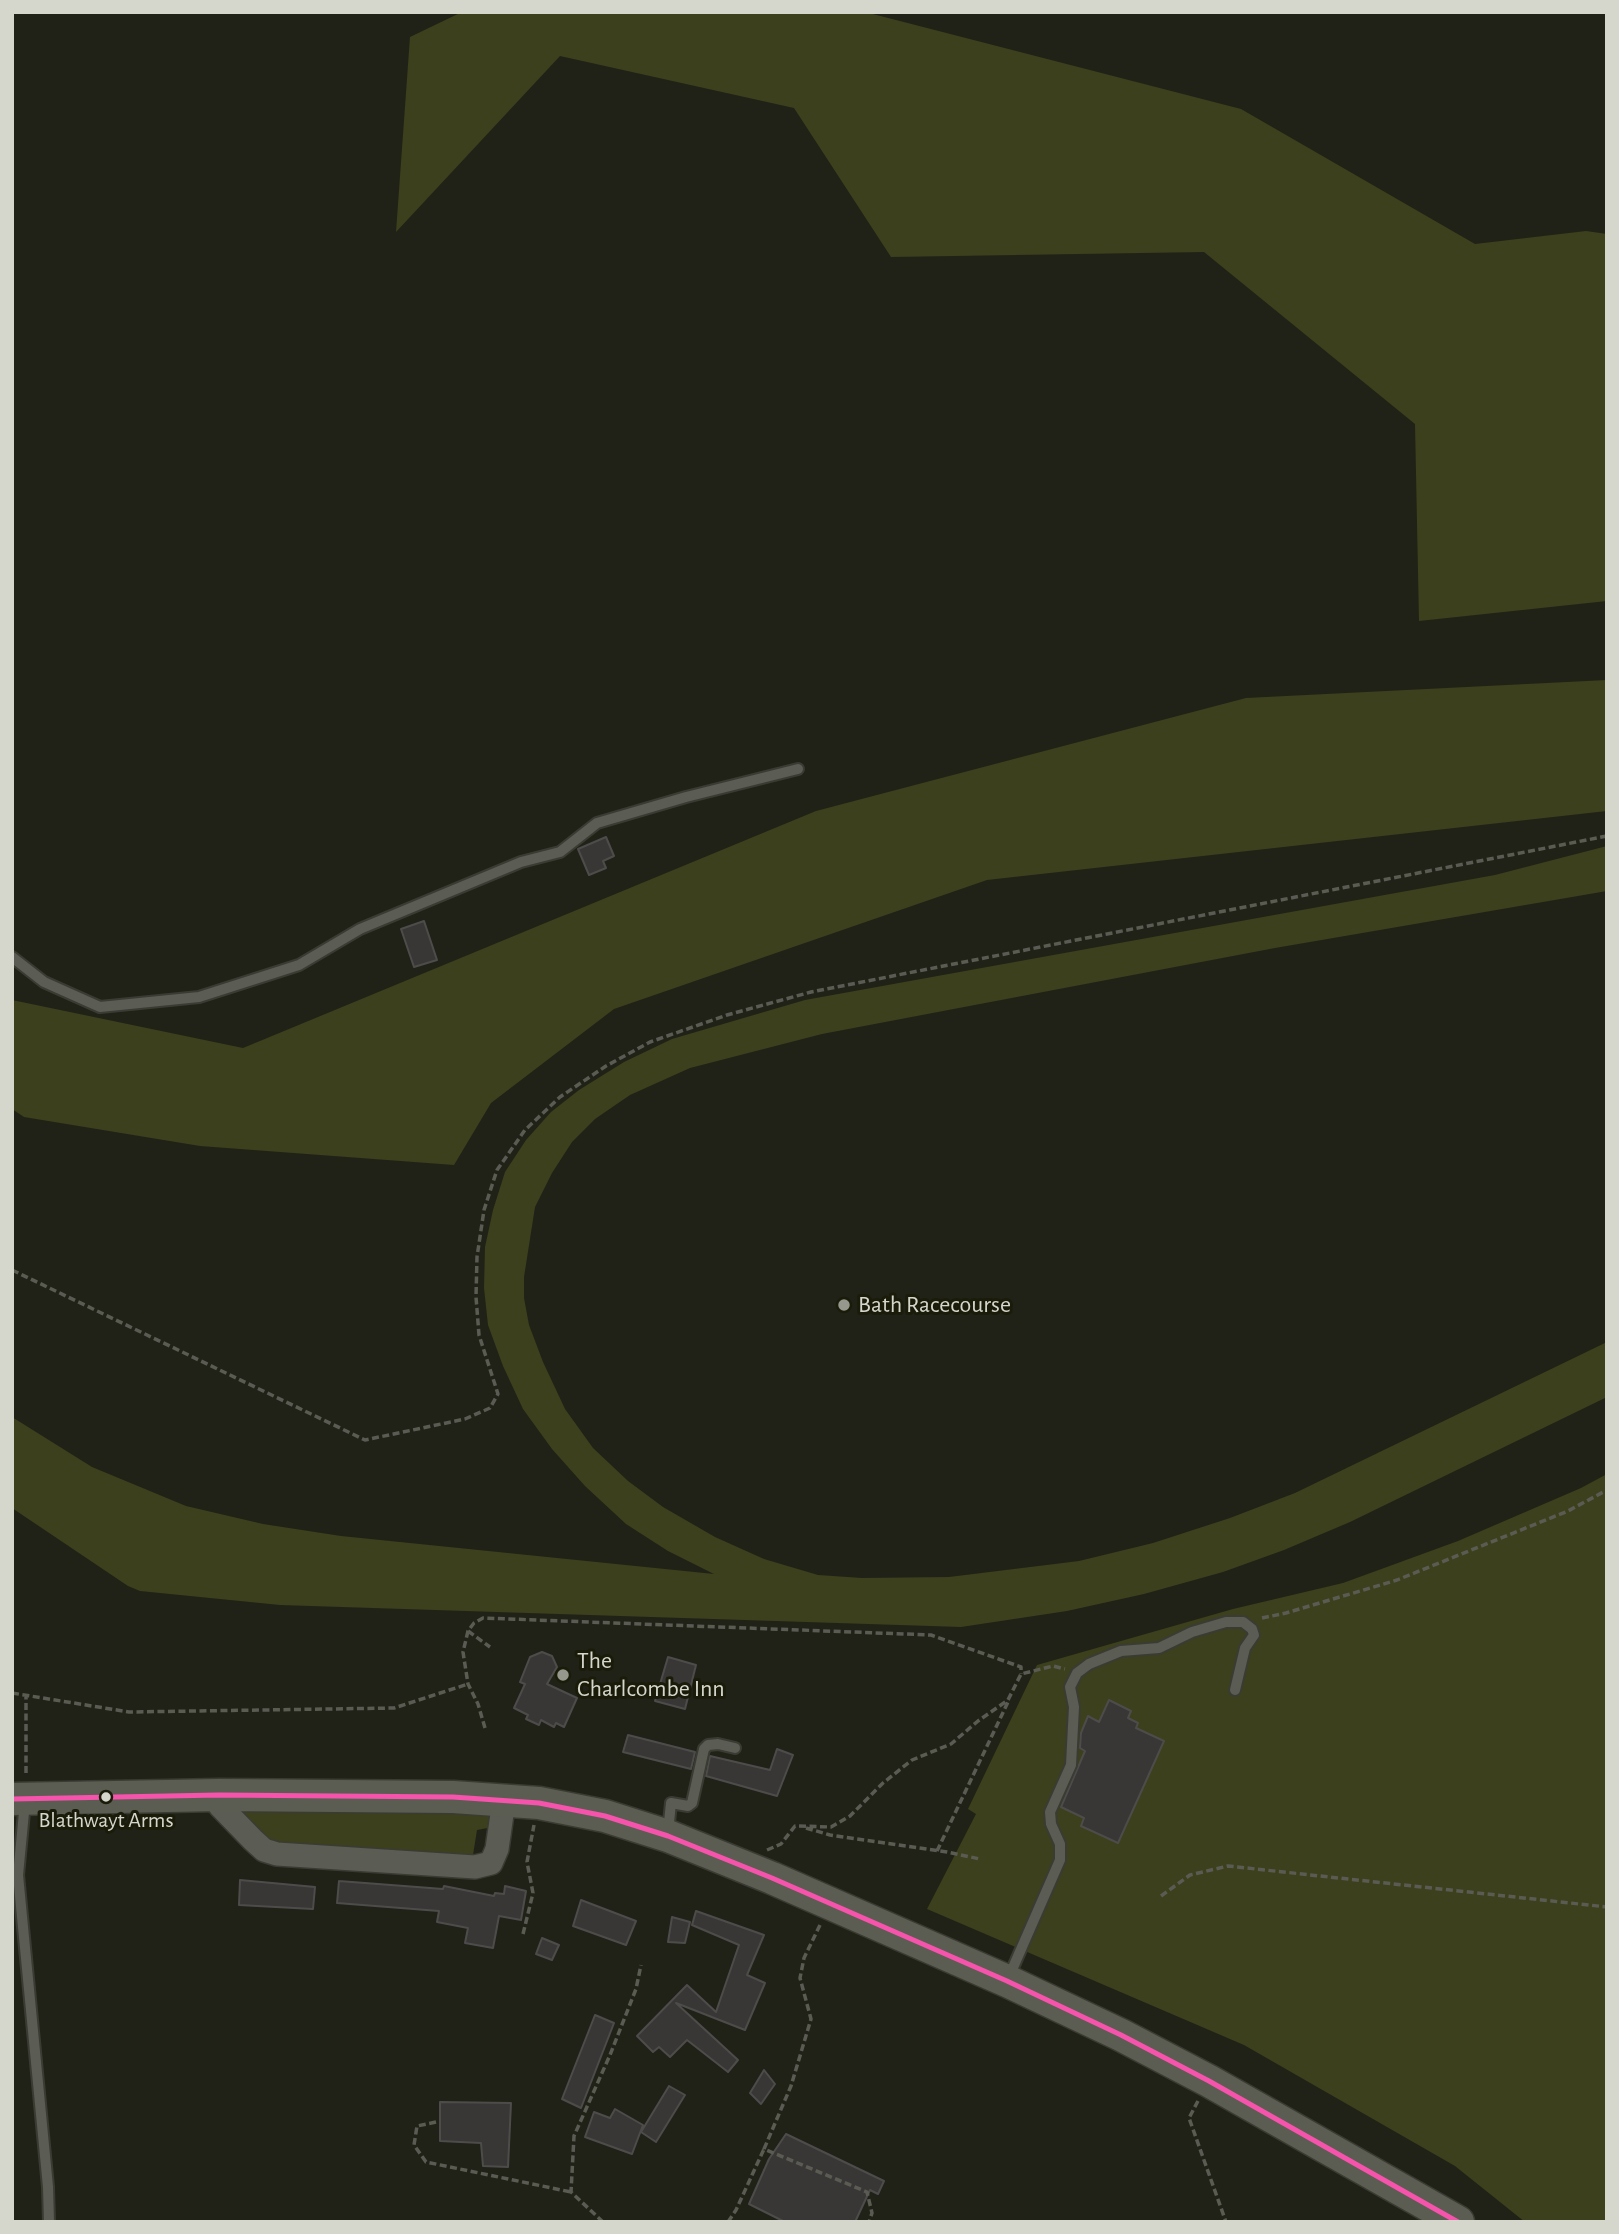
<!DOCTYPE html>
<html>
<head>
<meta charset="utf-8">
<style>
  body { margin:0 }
  #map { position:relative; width:1619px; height:2234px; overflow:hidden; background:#202217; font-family:"Alegreya Sans",sans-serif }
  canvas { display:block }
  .frame { position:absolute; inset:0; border:14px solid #d6d7cc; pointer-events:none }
</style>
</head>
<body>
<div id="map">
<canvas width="1619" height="2234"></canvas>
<div class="frame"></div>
</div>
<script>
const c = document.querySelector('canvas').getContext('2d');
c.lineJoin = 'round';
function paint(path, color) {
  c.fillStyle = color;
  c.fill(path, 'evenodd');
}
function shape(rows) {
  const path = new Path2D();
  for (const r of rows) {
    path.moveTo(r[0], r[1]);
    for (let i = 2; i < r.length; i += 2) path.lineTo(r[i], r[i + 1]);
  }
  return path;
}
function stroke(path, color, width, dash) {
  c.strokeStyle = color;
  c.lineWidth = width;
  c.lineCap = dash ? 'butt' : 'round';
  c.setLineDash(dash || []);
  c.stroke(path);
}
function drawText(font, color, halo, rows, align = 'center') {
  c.font = font + ' "Alegreya Sans",sans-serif';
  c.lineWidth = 6;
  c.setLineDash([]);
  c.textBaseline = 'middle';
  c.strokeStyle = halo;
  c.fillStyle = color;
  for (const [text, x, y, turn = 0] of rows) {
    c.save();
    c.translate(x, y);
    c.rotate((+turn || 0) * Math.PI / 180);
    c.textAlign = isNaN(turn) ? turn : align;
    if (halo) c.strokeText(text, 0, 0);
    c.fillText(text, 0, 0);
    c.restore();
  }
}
const green = shape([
  [462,12,865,12,1241,109,1475,244,1586,231,1607,234,1607,601,1419,621,1415,424,1204,252,891,257,794,108,560,56,396,232,410,37],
  [1607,680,1607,811,987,880,614,1009,491,1103,454,1165,200,1146,24,1117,12,1109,12,1000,243,1048,816,811,1246,698],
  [1607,846,1607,891,1275,948,822,1034,690,1068,630,1095,595,1119,572,1142,552,1173,535,1207,524,1277,524,1298,529,1325,543,1362,565,1409,593,1448,628,1481,663,1507,715,1537,764,1559,818,1575,862,1578,949,1577,1079,1561,1153,1543,1230,1518,1295,1493,1607,1342,1607,1397,1350,1522,1284,1550,1223,1572,1144,1594,1067,1611,961,1627,280,1605,140,1591,128,1586,12,1508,12,1417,92,1467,186,1506,263,1524,341,1536,714,1574,668,1551,626,1524,585,1486,552,1449,523,1409,503,1366,488,1325,484,1288,485,1247,493,1210,505,1172,526,1140,551,1112,579,1090,624,1062,672,1039,805,1000,1495,875],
  [1607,1474,1607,2222,1525,2222,1455,2166,1244,2045,927,1909,976,1814,968,1809,1037,1665,1233,1609,1343,1583,1458,1541,1581,1488],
  [232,1806,495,1811,493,1827,477,1830,473,1855,285,1848,267,1843]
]);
const building = shape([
  [606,837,614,856,603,861,606,868,589,875,578,849,606,837],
  [424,921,437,960,414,967,401,929,424,921],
  [542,1652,552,1656,557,1667,547,1684,577,1698,564,1727,556,1723,554,1727,541,1720,539,1725,526,1719,528,1715,514,1708,525,1684,520,1682,530,1657,542,1652],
  [668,1657,696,1665,685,1709,655,1701,668,1657],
  [1109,1700,1131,1711,1128,1718,1138,1723,1136,1728,1164,1741,1118,1843,1081,1826,1084,1818,1061,1807,1085,1751,1080,1748,1081,1733,1088,1716,1099,1722,1109,1700],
  [628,1735,695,1752,691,1769,623,1752,628,1735],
  [777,1749,793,1755,777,1796,706,1776,710,1756,770,1770,777,1749],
  [240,1880,315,1887,313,1909,239,1905,240,1880],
  [339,1881,443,1889,444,1886,494,1896,495,1893,504,1894,505,1886,526,1891,521,1920,499,1916,493,1948,465,1943,468,1928,437,1922,439,1911,337,1903,339,1881],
  [581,1900,636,1921,626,1945,573,1926,581,1900],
  [696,1911,764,1935,747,1975,765,1983,745,2030,676,2003,738,2060,728,2072,687,2040,670,2057,659,2047,653,2052,637,2036,687,1985,716,2012,739,1945,692,1925,696,1911],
  [672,1917,690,1922,685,1943,668,1942,672,1917],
  [542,1938,559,1945,552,1960,536,1954,542,1938],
  [595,2015,614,2023,581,2108,562,2099,595,2015],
  [764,2070,775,2084,761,2104,750,2093,764,2070],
  [669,2086,685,2095,656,2142,641,2132,669,2086],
  [440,2102,511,2103,508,2167,483,2166,481,2143,440,2141,440,2102],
  [615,2109,643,2125,632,2154,585,2137,594,2112,610,2118,615,2109],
  [786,2134,884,2181,878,2194,870,2190,855,2222,785,2222,749,2204,769,2159,786,2134]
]);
const path = shape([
  [12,1270,365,1440,465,1419,490,1408,498,1394,479,1335,476,1297,477,1257,484,1210,497,1170,525,1130,560,1097,606,1066,650,1042,727,1015,811,992,1607,836],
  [1262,1618,1286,1613,1397,1580,1568,1511,1607,1490],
  [468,1631,490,1647],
  [12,1693,129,1712,394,1708,468,1684],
  [485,1728,478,1704,468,1684,463,1652,468,1631,474,1623,483,1618,931,1635,1021,1667,1021,1674],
  [26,1773,26,1695],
  [799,1826,831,1827,850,1816,883,1783,912,1760,951,1744,978,1721,1008,1700,1021,1674,1053,1666,1065,1669],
  [806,1828,830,1835,947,1852,980,1859],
  [767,1850,781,1844,795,1826,798,1826],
  [937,1851,1008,1702],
  [1161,1896,1190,1875,1228,1866,1607,1907],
  [820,1925,804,1958,800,1978,811,2019,791,2086,764,2149,867,2192,872,2213,869,2222],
  [523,1934,533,1893,527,1862,534,1825],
  [1198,2101,1189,2118,1226,2222],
  [436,2122,417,2126,414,2145,426,2162,571,2192],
  [603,2222,571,2192,574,2136,610,2055,636,1989,641,1965],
  [728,2222,736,2210,764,2149]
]);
const lane = shape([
  [12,957,44,982,100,1007,199,997,299,965,360,929,521,862,560,852,597,823,686,797,798,769],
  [25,1802,18,1875,48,2187,49,2222],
  [668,1832,671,1803,688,1806,692,1803,704,1749,708,1745,718,1744,735,1748],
  [1008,1979,1060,1860,1060,1844,1051,1824,1050,1812,1071,1765,1074,1707,1070,1687,1077,1673,1089,1664,1121,1651,1159,1648,1192,1632,1226,1622,1243,1622,1252,1629,1254,1635,1245,1648,1235,1690]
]);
const street = shape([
  [219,1795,220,1806,253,1840,264,1850,277,1854,475,1867,491,1863,497,1849,504,1800]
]);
const secondary = shape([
  [12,1799,219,1795,453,1797,539,1803,605,1816,668,1836,772,1878,1007,1981,1121,2035,1209,2081,1458,2222]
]);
const bus1 = shape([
  [12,1799,219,1795,453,1797,539,1803,605,1816,668,1836,772,1878,1007,1981,1121,2035,1209,2081,1458,2222]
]);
const markers = [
  [844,1305,7,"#96988d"],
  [563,1675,7,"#96988d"],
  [106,1797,6,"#d6d7cc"]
];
const busNames = [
  ["Blathwayt Arms",106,1820]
];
const poiNames = [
  ["Bath Racecourse",858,1305],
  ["The",577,1661],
  ["Charlcombe Inn",577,1689]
];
paint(green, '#3d401c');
paint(building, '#383736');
stroke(building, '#4d4c4b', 2);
stroke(lane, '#3a3c33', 14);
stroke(street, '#3a3c33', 26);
stroke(secondary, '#3a3c33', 35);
stroke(path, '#5a5b53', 3.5, [7, 3.5]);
stroke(lane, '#5b5c54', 10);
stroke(street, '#5b5c54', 23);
stroke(secondary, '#5c5d52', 32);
stroke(bus1, '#f653ac', 5);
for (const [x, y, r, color] of markers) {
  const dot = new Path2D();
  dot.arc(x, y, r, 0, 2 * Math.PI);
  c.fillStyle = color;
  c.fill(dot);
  stroke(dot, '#1a1c09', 2.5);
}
drawText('22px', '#d6d7cc', '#1a1c09', busNames);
drawText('24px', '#d6d7cc', '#1a1c09', poiNames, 'left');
</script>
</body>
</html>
